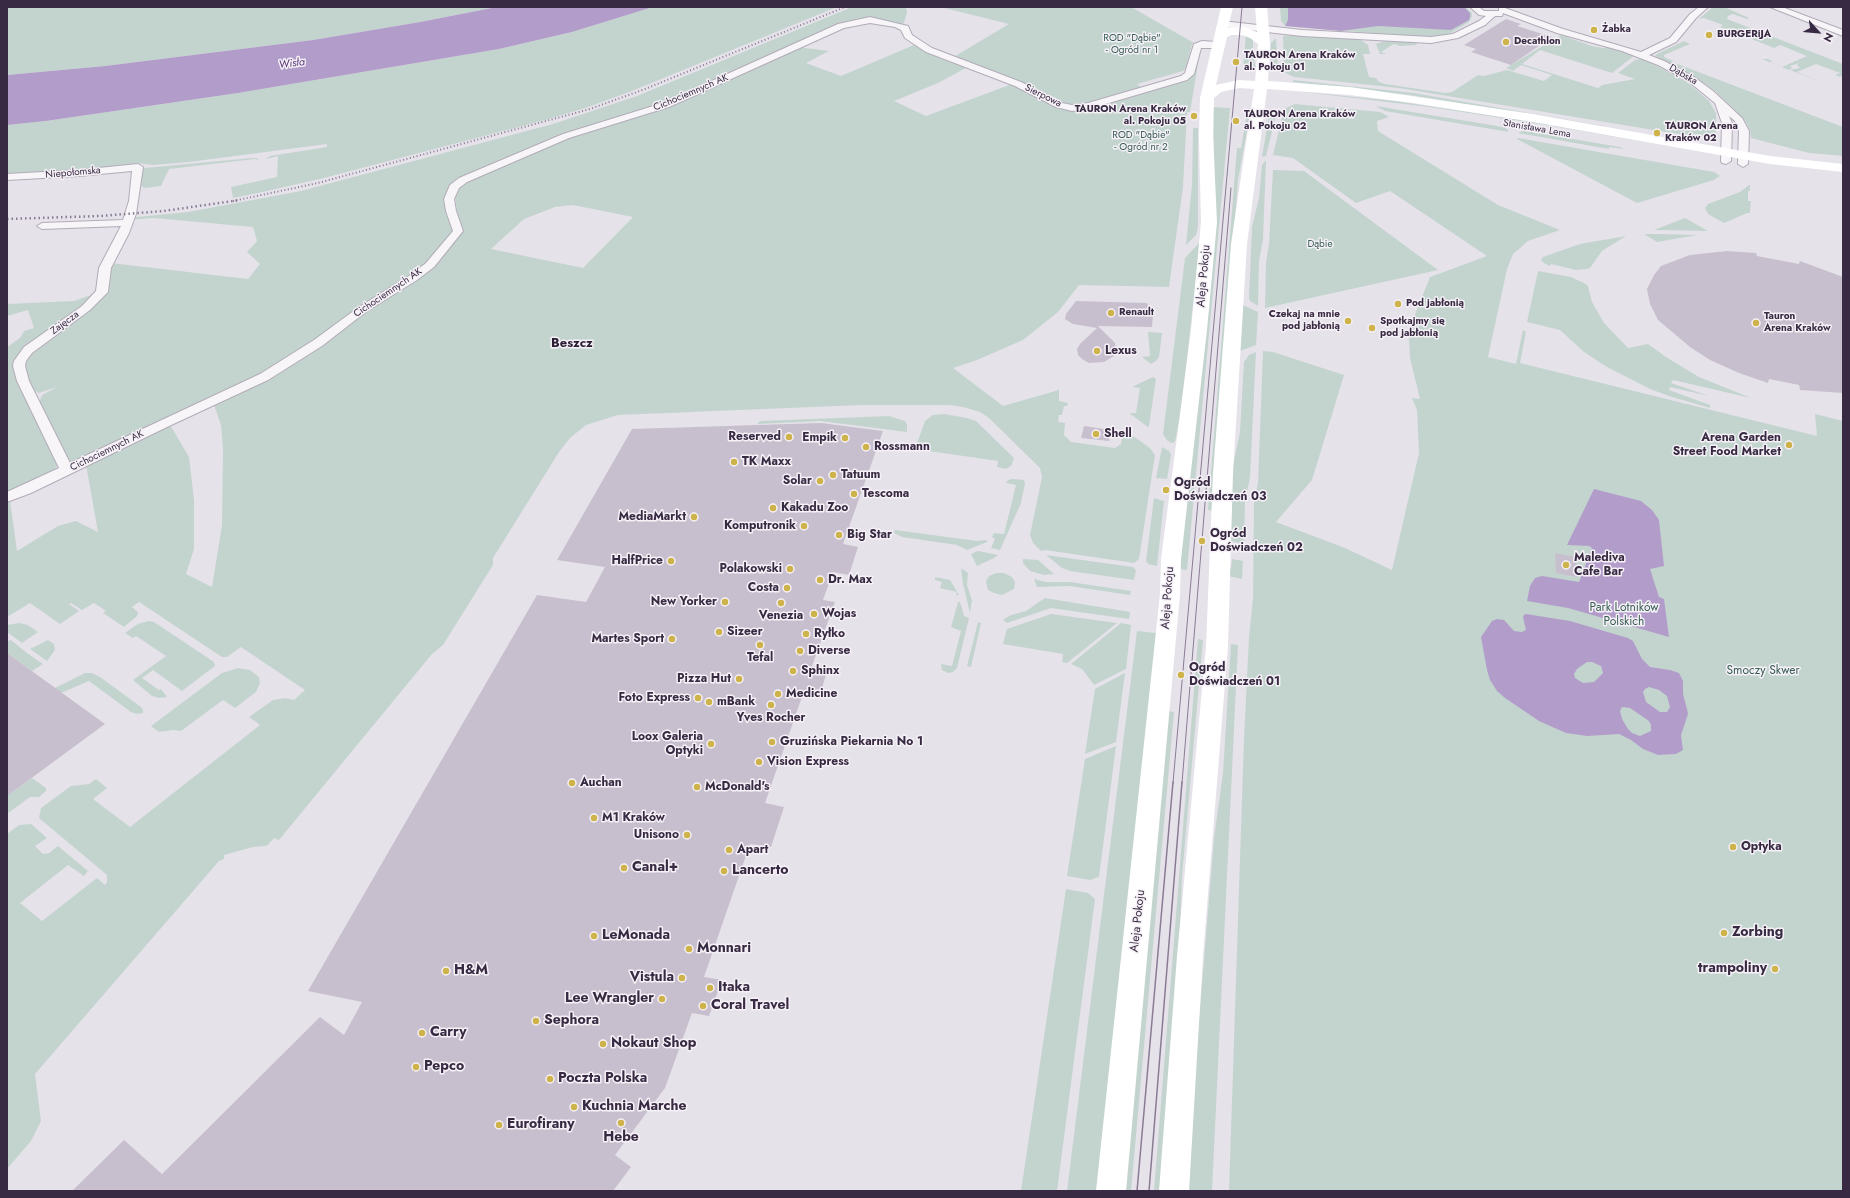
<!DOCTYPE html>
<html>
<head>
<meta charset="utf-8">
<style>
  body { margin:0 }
  #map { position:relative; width:1850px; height:1198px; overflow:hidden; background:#e6e2ea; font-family:Jost,sans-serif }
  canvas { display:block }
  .frame { position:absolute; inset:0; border:8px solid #382a42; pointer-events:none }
  .north { position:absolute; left:1798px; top:12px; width:40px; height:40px; -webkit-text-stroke:3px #f5f1f7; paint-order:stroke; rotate:117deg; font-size:11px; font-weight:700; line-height:16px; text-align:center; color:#382a42 }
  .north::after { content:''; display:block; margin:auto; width:14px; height:18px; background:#382a42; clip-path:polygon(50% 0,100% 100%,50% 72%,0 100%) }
</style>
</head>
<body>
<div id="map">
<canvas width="1850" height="1198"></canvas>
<div class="frame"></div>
<div class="north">N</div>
</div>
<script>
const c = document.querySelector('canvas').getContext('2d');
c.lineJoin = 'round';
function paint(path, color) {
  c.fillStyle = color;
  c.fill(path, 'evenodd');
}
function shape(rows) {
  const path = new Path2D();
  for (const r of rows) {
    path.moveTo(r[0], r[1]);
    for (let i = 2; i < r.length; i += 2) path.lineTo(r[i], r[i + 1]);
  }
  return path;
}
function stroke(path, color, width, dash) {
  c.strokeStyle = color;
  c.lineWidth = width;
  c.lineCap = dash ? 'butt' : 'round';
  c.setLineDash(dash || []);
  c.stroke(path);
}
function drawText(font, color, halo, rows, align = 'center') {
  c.font = font + ' Jost,sans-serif';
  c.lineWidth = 3;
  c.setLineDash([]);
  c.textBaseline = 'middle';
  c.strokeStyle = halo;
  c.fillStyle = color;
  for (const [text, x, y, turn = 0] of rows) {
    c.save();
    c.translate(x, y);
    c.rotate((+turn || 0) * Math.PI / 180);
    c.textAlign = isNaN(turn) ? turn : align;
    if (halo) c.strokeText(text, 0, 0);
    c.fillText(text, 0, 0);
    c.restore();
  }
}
const green = shape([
  [7,7,497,7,420,22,313,40,105,66,7,75],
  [653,7,837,7,632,91,588,107,549,119,324,178,258,193,233,198,231,187,277,177,278,156,265,159,270,156,327,147,327,144,189,162,153,165,136,163,119,167,7,175,7,125,46,121,238,93,499,49,572,32],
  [852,7,906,7,907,12,904,23,902,24,870,19,843,23,664,103,587,126,472,173,445,201,446,211,453,230,450,236,423,267,314,343,260,375,76,462,70,462,66,460,39,403,42,395,57,387,39,393,33,390,26,378,23,364,24,359,97,301,111,263,248,279,260,264,247,252,257,241,253,227,154,218,126,220,127,218,188,212,301,191,553,124,637,96],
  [940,7,1131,7,1194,43,1192,44,1186,68,1183,71,1137,84,1142,88,1079,106,1063,104,1018,81,952,58,1009,24],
  [1280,7,1466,7,1472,13,1472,16,1469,22,1451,33,1439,36,1422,37,1285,26,1281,21],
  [1713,7,1724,7,1749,18,1747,19,1733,14,1728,16,1727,19,1843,64,1843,75,1840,77,1835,75,1840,73,1816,64,1797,72,1823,83,1790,70,1800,68,1797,65,1799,63,1790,66,1792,68,1789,70,1762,59,1768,59,1772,61,1770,62,1782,67,1807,56,1780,45,1774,48,1744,36,1739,39,1733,37,1738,34,1720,27,1723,25,1704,18,1699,19],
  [1246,33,1253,37,1253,54,1256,70,1243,69],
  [1298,35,1361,40,1368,45,1370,54,1363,54,1369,77,1376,78,1379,82,1385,84,1445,93,1452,92,1478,75,1484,76,1507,70,1544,81,1552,75,1521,65,1513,71,1506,68,1561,35,1592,46,1603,48,1610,47,1634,56,1612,73,1540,50,1522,64,1598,88,1602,85,1635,79,1618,73,1635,60,1641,59,1649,62,1687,82,1709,101,1716,113,1716,137,1712,138,1694,135,1690,136,1399,88,1294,77,1284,72,1283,36],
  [1276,38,1278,71,1270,71,1271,43],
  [1385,41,1416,42,1417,45,1400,46,1394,44,1381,52,1386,54,1380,54,1376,44],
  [1684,41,1690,44,1664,55,1664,57,1673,61,1672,62,1843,127,1843,156,1809,153,1751,138,1750,130,1744,119,1715,91,1692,75,1655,56,1657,54],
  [914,45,941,59,966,68,938,83,894,101,926,116,1012,84,1074,110,1085,110,1105,105,1182,82,1201,46,1190,112,1187,112,1183,187,1169,287,1079,285,1058,312,1023,340,977,360,953,368,1003,406,1059,390,1059,401,1068,403,1067,406,1064,406,1062,415,1059,415,1058,422,1065,423,1064,435,1071,442,1115,448,1121,444,1123,433,1129,433,1150,448,1155,455,1139,559,1134,563,1045,550,1041,551,1033,543,1030,535,1042,477,1040,468,989,418,980,412,963,407,950,405,862,405,618,415,586,425,570,438,559,452,493,558,493,565,443,645,432,654,279,840,274,838,268,845,265,846,253,847,224,855,224,859,219,861,35,1074,41,1121,31,1141,7,1169,7,834,19,825,31,824,47,838,35,846,43,854,49,853,58,846,88,871,84,876,68,865,20,903,42,921,97,878,105,885,107,882,107,875,39,818,41,808,71,786,89,784,96,779,107,788,93,799,130,827,260,725,249,717,273,700,285,698,294,700,305,690,241,647,227,657,222,657,139,602,132,607,138,612,137,616,124,627,103,613,106,611,94,603,82,610,71,603,69,604,79,611,60,624,30,603,7,617,7,501,10,500,17,551,58,526,76,521,98,532,86,465,169,423,189,457,194,500,194,549,186,574,212,587,222,525,223,448,221,425,213,402,406,287,430,269,461,233,462,226,458,218,455,195,458,188,466,181,550,145,618,121,667,107,798,47,829,51,806,63,841,76],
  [573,205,633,217,583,268,491,249,524,219,555,207],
  [1293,80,1414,93,1609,127,1593,125,1410,95,1293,82],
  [1295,91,1395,101,1541,123,1709,153,1541,124,1429,107],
  [1295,104,1380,112,1389,117,1377,121,1378,131,1498,205,1560,230,1528,241,1513,254,1507,269,1488,357,1516,364,1523,330,1526,332,1520,363,1817,436,1815,414,1843,421,1843,1191,1229,1191,1244,738,1249,637,1253,598,1254,501,1258,483,1263,351,1273,352,1344,375,1312,480,1276,522,1345,548,1392,570,1419,453,1417,410,1412,398,1420,399,1410,358,1409,339,1414,317,1430,277,1487,256,1390,191,1356,203,1293,158,1273,155,1284,109],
  [1376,106,1497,126,1506,128,1509,132,1385,111],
  [1213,107,1230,108,1187,570,1180,569,1215,196],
  [1248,108,1251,109,1238,180,1219,435,1215,511,1208,510,1237,148,1241,148],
  [1270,109,1277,111,1266,156,1262,157],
  [1193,128,1198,128,1198,227,1196,235,1186,245,1192,184],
  [1522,131,1531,132,1620,147,1624,149,1609,147,1609,149,1518,133],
  [1518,138,1714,172,1720,176,1714,180,1637,203,1517,139],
  [252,158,257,158,258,160,255,159,169,169,161,186,145,188,138,184,142,170,145,168],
  [1266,160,1263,240,1259,261,1258,306,1250,301,1249,298,1252,227,1259,198,1262,165],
  [1273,170,1304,171,1438,270,1265,308,1266,262,1269,244],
  [1749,185,1750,185,1750,191,1748,191,1748,201,1751,201,1750,213,1747,213,1724,223,1708,214,1705,208,1708,204,1740,192],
  [1685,218,1708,231,1654,230],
  [1644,234,1659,234,1697,235,1657,242],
  [1626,236,1602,251,1590,268,1587,269,1576,270,1551,264,1550,266,1544,263,1541,260,1543,257,1580,244],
  [1200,242,1181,412,1175,442,1171,443,1167,440,1163,434,1185,258],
  [1538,271,1571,277,1584,283,1588,286,1592,302,1604,323,1628,348,1648,344,1666,357,1699,377,1751,398,1673,380,1671,383,1709,396,1670,387,1669,390,1710,405,1710,408,1672,397,1650,389,1607,367,1584,352,1560,330,1527,322],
  [100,292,33,345,17,367,57,466,50,475,7,494,7,347,20,338,24,331,34,328,28,310,7,316,7,304,74,301],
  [1243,305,1258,312,1256,345,1240,351],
  [1148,332,1162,333,1159,357,1156,361,1151,364,1142,357,1150,356],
  [1256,352,1250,477,1245,503,1244,544,1230,541,1232,470,1240,432,1244,362,1249,355],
  [1153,377,1156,379,1149,426,1148,427,1129,413,1136,413,1140,388,1133,387,1134,386],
  [944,414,967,418,976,421,1014,458,1011,466,1006,469,997,467,998,461,915,449,925,421,933,415],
  [889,416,905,421,907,424,907,432,820,421,757,424,760,421],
  [1162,447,1169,451,1171,455,1167,479,1156,478],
  [1013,479,1024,480,1025,483,1021,503,1000,550,991,548,995,539,992,537,994,533,1004,534,1016,485,1006,483,1008,480],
  [1154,498,1164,501,1157,566,1148,564,1146,561],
  [895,530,977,541,987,540,987,542,967,550,957,545,902,537,894,533],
  [978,551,998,555,994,558,977,566,971,554],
  [1046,555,1133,567,1136,570,1134,580,1070,571,1062,568],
  [1023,559,1038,560,1054,574,1044,575,1030,571,1023,563],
  [1232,559,1243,561,1242,579,1228,576,1228,568,1231,569],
  [961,568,968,573,967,585,972,600,970,613,963,584],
  [996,573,1004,573,1012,577,1015,582,1014,589,1002,595,994,593,988,590,986,581,989,576],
  [935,577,950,580,959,595,956,595,957,592,940,588,942,582,935,580],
  [1034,579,1046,582,1070,582,1131,591,1130,595,1069,586,1037,587],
  [1045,598,1130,612,1129,619,1051,608,1007,623,1003,620,1011,615,1026,611],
  [958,602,960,602,964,616,969,618,957,668,953,672,948,673,942,670,941,664,952,666,961,631,951,627],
  [1051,614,1117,623,1067,663,1062,662,1063,654,1003,644,1007,629],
  [149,621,154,622,214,662,215,666,182,691,153,670,142,678,159,690,161,689,167,697,160,698,152,696,133,680,166,656,136,636,133,638,125,633,138,624],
  [978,622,981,623,971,667,967,666],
  [19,623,28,625,38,632,22,643,7,632,7,625],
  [1121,623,1131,625,1126,669,1094,685,1082,669,1071,664],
  [1137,631,1156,633,1157,637,1098,1191,1067,1191],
  [1198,639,1203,640,1182,876,1179,967,1162,1191,1154,1191],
  [11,640,27,653,43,664,32,671,7,653,7,641],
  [48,640,54,644,55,650,47,661,30,649],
  [1231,644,1238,645,1212,1191,1185,1191,1214,838,1223,773],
  [238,668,250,670,259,677,260,683,256,692,235,708,223,700,181,731,173,730,159,732,151,726,222,673],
  [85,673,92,673,100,677,141,707,143,710,143,713,137,714,131,712,89,681,61,693,55,688],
  [1125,673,1116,742,1085,754,1095,689],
  [1168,711,1174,712,1131,1191,1122,1191],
  [1116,746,1099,877,1090,880,1067,876,1085,759],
  [32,778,46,788,46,791,39,797,30,797,7,814,7,796],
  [1066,889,1088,893,1095,899,1057,1191,1021,1191]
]);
const water = shape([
  [497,7,653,7,572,32,499,49,238,93,46,121,7,125,7,75,105,66,313,40,420,22],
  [1288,7,1464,7,1470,13,1470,17,1469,20,1451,30,1378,26,1341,31,1285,26,1288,20],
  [1594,489,1641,501,1652,510,1659,520,1664,566,1650,569,1659,597,1664,599,1669,637,1568,608,1527,601,1530,586,1535,578,1542,576,1579,582,1592,548,1589,546,1567,545],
  [1526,614,1570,621,1628,638,1633,641,1642,659,1650,667,1670,670,1679,673,1683,681,1683,694,1687,709,1688,714,1681,735,1683,750,1676,754,1658,755,1643,749,1631,740,1619,734,1587,736,1566,733,1539,721,1505,698,1497,691,1490,680,1487,670,1481,637,1492,621,1497,619,1504,620,1514,631,1522,632,1526,630,1523,617,1524,615],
  [1587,662,1592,662,1601,666,1603,673,1594,682,1583,683,1575,678,1574,674,1577,669],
  [1649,687,1659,690,1667,696,1670,707,1667,712,1660,712,1646,702,1643,692,1645,689],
  [1622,707,1630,708,1649,721,1651,725,1651,731,1640,736,1632,733,1628,729,1622,719,1620,711]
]);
const building = shape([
  [1506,19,1521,24,1517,26,1552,37,1511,65,1471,52,1476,49,1464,45],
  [1727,251,1756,253,1757,256,1799,264,1800,261,1843,277,1843,393,1800,390,1799,385,1769,379,1768,383,1739,373,1710,360,1690,347,1658,320,1650,304,1647,289,1654,275,1661,266,1690,255],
  [1076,301,1147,303,1153,314,1152,327,1098,326,1115,343,1116,352,1114,356,1104,362,1089,363,1082,359,1078,355,1077,349,1080,344,1097,328,1073,324,1065,319,1066,314],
  [821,423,883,431,843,544,858,547,849,575,833,572,823,600,835,602,812,666,828,669,820,694,804,691,765,803,784,807,771,847,750,844,704,977,722,980,709,1016,692,1013,665,1088,615,1155,631,1167,613,1191,72,1191,124,1140,162,1174,320,1017,344,1035,362,1002,308,991,537,595,586,602,605,567,557,560,632,429],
  [1084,426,1111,430,1109,441,1081,438],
  [1555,553,1576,557,1577,577,1556,573],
  [7,653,105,724,7,796]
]);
const street = shape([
  [1470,7,1479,7,1484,11,1499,11,1499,8,1505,8,1563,29,1641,52,1670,38,1690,14,1699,7,1708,7,1696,18,1676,42,1649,55,1664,61,1694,77,1713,91,1742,118,1749,131,1748,164,1743,167,1738,164,1739,131,1735,121,1729,116,1732,123,1731,161,1726,164,1722,163,1721,161,1722,123,1715,103,1688,81,1658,65,1622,51,1557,33,1503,13,1502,16,1495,16,1485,25,1458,38,1431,43,1302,36,1222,27,1218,24,1222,21,1302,30,1431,37,1453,34,1479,21,1486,16,1479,15,1470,7],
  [1770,7,1782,7,1843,30,1843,36,1770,7],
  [870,17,908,26,912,35,932,48,1021,82,1062,103,1072,105,1088,103,1181,76,1185,73,1194,44,1202,41,1218,42,1222,45,1218,48,1201,48,1194,74,1187,80,1092,108,1072,111,1056,107,1015,86,926,52,905,38,901,30,895,27,870,23,844,28,669,107,569,138,467,182,459,188,454,199,456,211,463,231,434,267,417,280,367,311,322,346,268,380,167,427,31,493,7,502,7,492,59,468,17,381,13,366,14,361,24,347,82,306,96,291,99,268,121,226,42,229,37,226,42,223,123,220,129,201,132,171,79,176,7,180,7,174,79,170,138,164,143,167,136,214,129,233,111,268,108,292,90,310,32,353,26,361,25,366,29,381,70,463,260,374,314,340,359,307,409,276,426,263,453,231,446,211,444,199,450,185,459,178,563,134,663,103,838,24,870,17]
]);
const secondary = shape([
  [1221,7,1233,7,1228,28,1244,27,1257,32,1255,7,1267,7,1270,43,1268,81,1350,87,1533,114,1770,156,1843,164,1843,172,1770,164,1533,122,1413,103,1350,95,1267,89,1247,244,1233,473,1228,646,1203,956,1189,1191,1159,1191,1177,956,1206,646,1213,473,1231,244,1254,89,1239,88,1221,92,1214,98,1213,136,1217,222,1207,330,1181,559,1180,594,1126,1191,1096,1191,1160,594,1161,559,1191,330,1201,222,1199,136,1200,98,1221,7],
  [1231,35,1242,35,1250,38,1258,44,1255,81,1239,80,1216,85,1227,37,1231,35]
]);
const tramFar1 = shape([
  [1173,783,1242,7],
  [1182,783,1231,188]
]);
const tram = shape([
  [1137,1191,1173,782],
  [1149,1191,1182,782]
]);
const railFar1 = shape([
  [233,201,318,183,590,109,645,89,845,7]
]);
const rail = shape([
  [7,219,100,216,164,211,240,200]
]);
const markers = [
  [1594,30,4,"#cdb349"],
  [1709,35,4,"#cdb349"],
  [1506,42,4,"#cdb349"],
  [1236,62,4,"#cdb349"],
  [1194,116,4,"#cdb349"],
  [1236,121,4,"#cdb349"],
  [1657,133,4,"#cdb349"],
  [1398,304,4,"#cdb349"],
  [1111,313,4,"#cdb349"],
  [1348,321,4,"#cdb349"],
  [1756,323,4,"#cdb349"],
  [1372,328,4,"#cdb349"],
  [1097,351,4,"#cdb349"],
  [1096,434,4,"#cdb349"],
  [789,437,4,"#cdb349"],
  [845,438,4,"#cdb349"],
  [1789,445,4,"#cdb349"],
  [866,447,4,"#cdb349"],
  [734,462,4,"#cdb349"],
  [833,475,4,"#cdb349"],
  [820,481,4,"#cdb349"],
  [1166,490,4,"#cdb349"],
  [854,494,4,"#cdb349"],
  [773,508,4,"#cdb349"],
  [694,517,4,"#cdb349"],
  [804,526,4,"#cdb349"],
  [839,535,4,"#cdb349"],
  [1202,541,4,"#cdb349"],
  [671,561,4,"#cdb349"],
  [1566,565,4,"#cdb349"],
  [790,569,4,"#cdb349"],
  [820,580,4,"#cdb349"],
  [787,588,4,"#cdb349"],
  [725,602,4,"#cdb349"],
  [781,603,4,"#cdb349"],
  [814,614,4,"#cdb349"],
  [719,632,4,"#cdb349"],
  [806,634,4,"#cdb349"],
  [672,639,4,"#cdb349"],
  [760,645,4,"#cdb349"],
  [800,651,4,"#cdb349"],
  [793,671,4,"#cdb349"],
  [1181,675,4,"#cdb349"],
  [739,679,4,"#cdb349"],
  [778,694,4,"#cdb349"],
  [698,698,4,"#cdb349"],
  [709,702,4,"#cdb349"],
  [771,705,4,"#cdb349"],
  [772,742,4,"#cdb349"],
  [711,744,4,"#cdb349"],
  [759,762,4,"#cdb349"],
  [572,783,4,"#cdb349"],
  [697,787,4,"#cdb349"],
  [594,818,4,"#cdb349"],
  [687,835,4,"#cdb349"],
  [1733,847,4,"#cdb349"],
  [729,850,4,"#cdb349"],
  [624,868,4,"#cdb349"],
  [724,871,4,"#cdb349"],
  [1724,933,4,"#cdb349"],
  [594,936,4,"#cdb349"],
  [689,949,4,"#cdb349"],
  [1775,969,4,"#cdb349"],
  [446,971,4,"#cdb349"],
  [682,978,4,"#cdb349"],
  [710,988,4,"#cdb349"],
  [662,999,4,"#cdb349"],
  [703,1006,4,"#cdb349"],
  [536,1021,4,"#cdb349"],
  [422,1033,4,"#cdb349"],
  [603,1044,4,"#cdb349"],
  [416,1067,4,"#cdb349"],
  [550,1079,4,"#cdb349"],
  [574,1107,4,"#cdb349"],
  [621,1123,4,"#cdb349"],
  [499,1125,4,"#cdb349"]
];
const farPoinames = [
  ["Żabka",1602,30],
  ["BURGERiJA",1717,35],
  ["Decathlon",1514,42],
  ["TAURON Arena Kraków",1244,56],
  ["al. Pokoju 01",1244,68],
  ["TAURON Arena Kraków",1186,110,"right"],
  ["al. Pokoju 05",1186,122,"right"],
  ["TAURON Arena Kraków",1244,115],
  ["al. Pokoju 02",1244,127],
  ["TAURON Arena",1665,127],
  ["Kraków 02",1665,139],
  ["Pod jabłonią",1406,304],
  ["Renault",1119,313],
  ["Czekaj na mnie",1340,315,"right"],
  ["pod jabłonią",1340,327,"right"],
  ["Tauron",1764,317],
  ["Arena Kraków",1764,329],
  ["Spotkajmy się",1380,322],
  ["pod jabłonią",1380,334]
];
const farParknames = [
  ["ROD \"Dąbie\"",1132,39],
  ["- Ogród nr 1",1132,51],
  ["ROD \"Dąbie\"",1141,136],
  ["- Ogród nr 2",1141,148],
  ["Dąbie",1320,245]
];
const farStreetnames = [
  ["Dąbska",1683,75,30],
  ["Cichociemnych AK",691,93,-23],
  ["Sierpowa",1043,96,26],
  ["Stanisława Lema",1537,129,10],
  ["Niepołomska",73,173,-5],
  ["Cichociemnych AK",388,293,-34],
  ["Zajęcza",65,323,-36],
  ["Cichociemnych AK",107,451,-26]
];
const farWaternames = [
  ["Wisła",292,64,-7]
];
const streetNames = [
  ["Aleja Pokoju",1204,276,-85],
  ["Aleja Pokoju",1168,598,-86],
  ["Aleja Pokoju",1138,921,-84]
];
const poiNames = [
  ["Lexus",1105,351],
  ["Shell",1104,434],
  ["Reserved",781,437,"right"],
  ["Empik",837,438,"right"],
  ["Arena Garden",1781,438,"right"],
  ["Street Food Market",1781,452,"right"],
  ["Rossmann",874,447],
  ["TK Maxx",742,462],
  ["Tatuum",841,475],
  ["Solar",812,481,"right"],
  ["Ogród",1174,483],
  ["Doświadczeń 03",1174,497],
  ["Tescoma",862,494],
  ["Kakadu Zoo",781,508],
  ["MediaMarkt",686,517,"right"],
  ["Komputronik",796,526,"right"],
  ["Ogród",1210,534],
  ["Doświadczeń 02",1210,548],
  ["Big Star",847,535],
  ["Malediva",1574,558],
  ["Cafe Bar",1574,572],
  ["HalfPrice",663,561,"right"],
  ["Polakowski",782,569,"right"],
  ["Dr. Max",828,580],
  ["Costa",779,588,"right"],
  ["New Yorker",717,602,"right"],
  ["Wojas",822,614],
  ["Venezia",781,616,"center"],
  ["Sizeer",727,632],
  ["Ryłko",814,634],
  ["Martes Sport",664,639,"right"],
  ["Diverse",808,651],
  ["Tefal",760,658,"center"],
  ["Ogród",1189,668],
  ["Doświadczeń 01",1189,682],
  ["Sphinx",801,671],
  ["Pizza Hut",731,679,"right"],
  ["Medicine",786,694],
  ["Foto Express",690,698,"right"],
  ["mBank",717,702],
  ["Yves Rocher",771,718,"center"],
  ["Loox Galeria",703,737,"right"],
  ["Optyki",703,751,"right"],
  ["Gruzińska Piekarnia No 1",780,742],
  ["Vision Express",767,762],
  ["Auchan",580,783],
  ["McDonald's",705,787],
  ["M1 Kraków",602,818],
  ["Unisono",679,835,"right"],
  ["Optyka",1741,847],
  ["Apart",737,850]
];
const parkNames = [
  ["Park Lotników",1624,608],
  ["Polskich",1624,622],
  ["Smoczy Skwer",1763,671]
];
const neighbourhoodNames = [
  ["Beszcz",572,344]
];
const nearPoinames = [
  ["Canal+",632,868],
  ["Lancerto",732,871],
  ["Zorbing",1732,933],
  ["LeMonada",602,936],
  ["Monnari",697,949],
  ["trampoliny",1767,969,"right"],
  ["H&M",454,971],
  ["Vistula",674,978,"right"],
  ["Itaka",718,988],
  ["Lee Wrangler",654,999,"right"],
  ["Coral Travel",711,1006],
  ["Sephora",544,1021],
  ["Carry",430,1033],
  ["Nokaut Shop",611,1044],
  ["Pepco",424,1067],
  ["Poczta Polska",558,1079],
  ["Kuchnia Marche",582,1107],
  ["Eurofirany",507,1125],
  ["Hebe",621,1138,"center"]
];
paint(green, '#c3d4cf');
paint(water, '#b29dca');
paint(building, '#c7bfcd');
stroke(street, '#b2abb8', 2);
paint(street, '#f7f5f8');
paint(secondary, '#fff');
stroke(tramFar1, '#897b94', 1);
stroke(tram, '#897b94', 1.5);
stroke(railFar1, '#897b94', 2, [1, 2.5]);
stroke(rail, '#897b94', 2.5, [1.5, 3]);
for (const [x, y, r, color] of markers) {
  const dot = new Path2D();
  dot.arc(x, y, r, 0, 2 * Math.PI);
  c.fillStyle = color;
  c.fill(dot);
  stroke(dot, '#f5f1f7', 1.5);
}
drawText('bold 10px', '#382a42', '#f5f1f7', farPoinames, 'left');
drawText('10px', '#375d55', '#f5f1f7', farParknames);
drawText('10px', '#382a42', '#f5f1f7', farStreetnames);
drawText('italic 11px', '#563476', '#f5f1f7', farWaternames);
drawText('12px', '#382a42', '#f5f1f7', streetNames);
drawText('bold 12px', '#382a42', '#f5f1f7', poiNames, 'left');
drawText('12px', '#375d55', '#f5f1f7', parkNames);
drawText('bold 13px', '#2a1c33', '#f5f1f7', neighbourhoodNames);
drawText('bold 14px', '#382a42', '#f5f1f7', nearPoinames, 'left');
</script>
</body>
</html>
